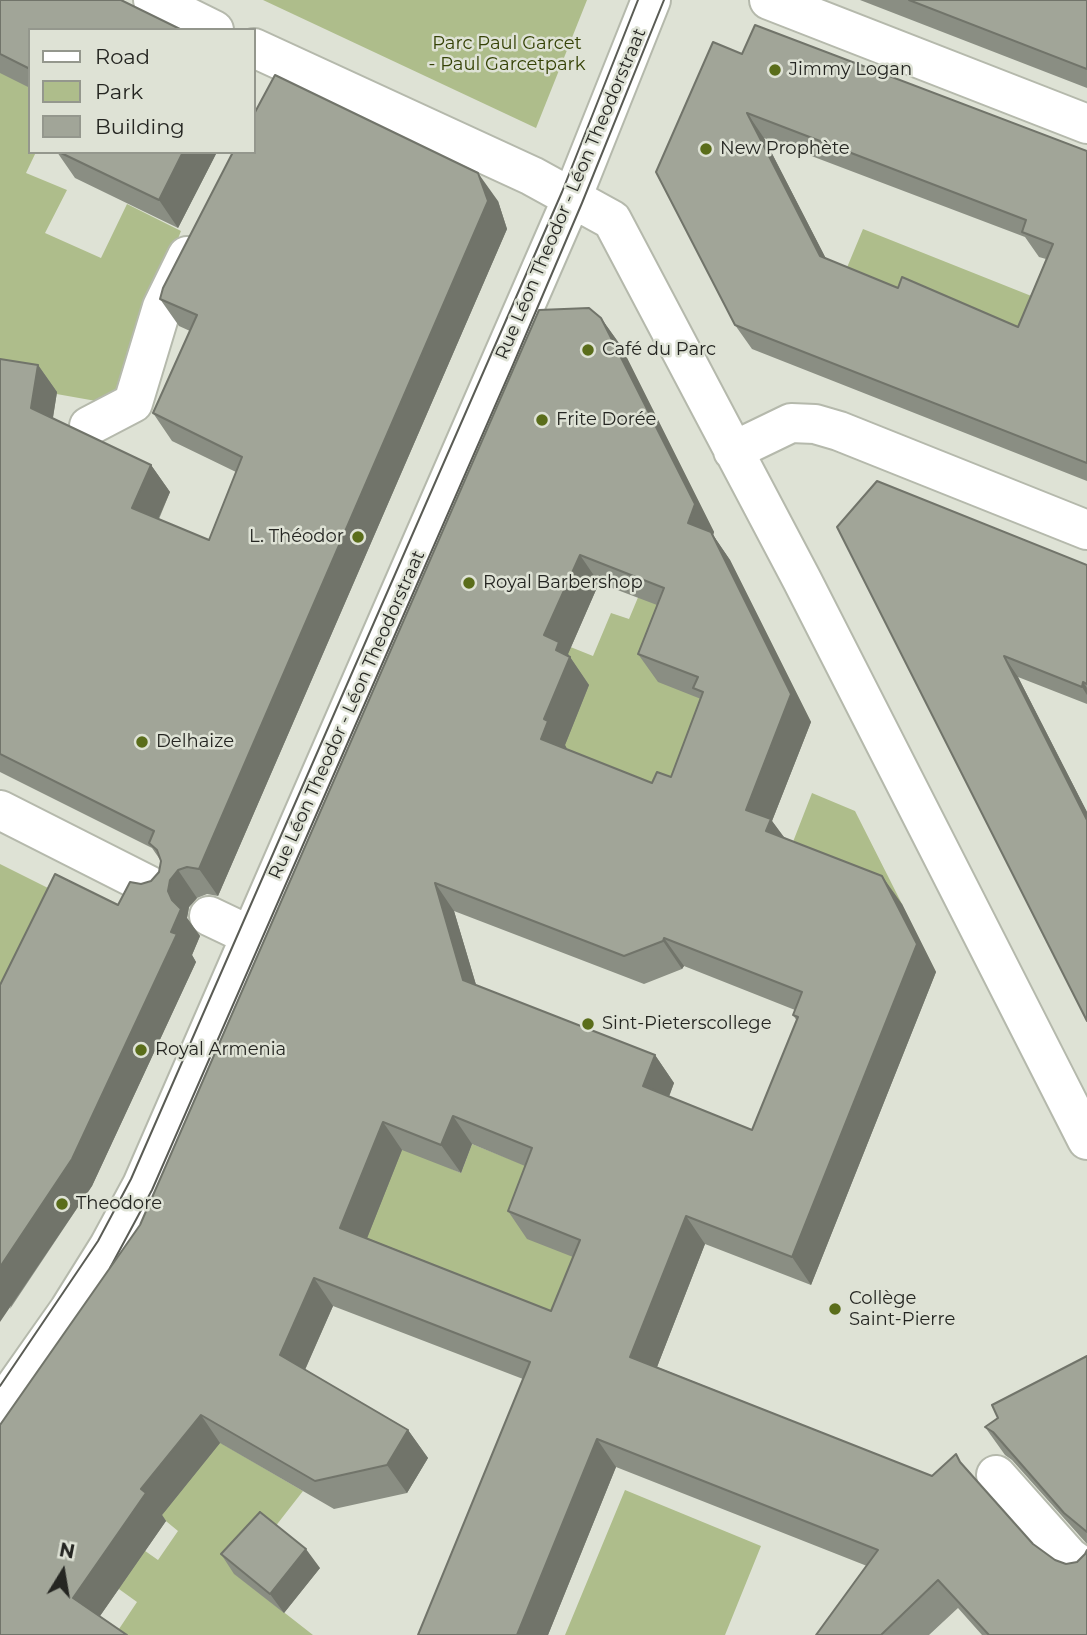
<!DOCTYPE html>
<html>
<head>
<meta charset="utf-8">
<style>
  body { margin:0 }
  #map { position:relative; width:1087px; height:1635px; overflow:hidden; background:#dee2d5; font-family:Montserrat,sans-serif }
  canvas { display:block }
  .legend { position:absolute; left:28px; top:28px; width:228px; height:126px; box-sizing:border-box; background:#dee2d5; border:2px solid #94978d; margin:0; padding:9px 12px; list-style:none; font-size:21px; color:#252622 }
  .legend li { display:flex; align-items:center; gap:14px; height:35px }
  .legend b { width:35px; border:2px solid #94978d }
  .north { position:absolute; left:28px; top:1537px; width:70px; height:70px; -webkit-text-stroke:5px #dee2d5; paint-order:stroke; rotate:11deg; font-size:19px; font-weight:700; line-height:28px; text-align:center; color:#252622 }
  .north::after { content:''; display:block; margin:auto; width:24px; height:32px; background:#252622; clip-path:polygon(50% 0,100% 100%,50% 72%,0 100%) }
</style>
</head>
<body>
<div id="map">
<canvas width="1087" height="1635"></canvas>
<ul class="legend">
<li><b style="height:9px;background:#fff"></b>Road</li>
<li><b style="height:19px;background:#aebd8b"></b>Park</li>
<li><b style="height:19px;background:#a1a598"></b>Building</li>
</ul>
<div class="north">N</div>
</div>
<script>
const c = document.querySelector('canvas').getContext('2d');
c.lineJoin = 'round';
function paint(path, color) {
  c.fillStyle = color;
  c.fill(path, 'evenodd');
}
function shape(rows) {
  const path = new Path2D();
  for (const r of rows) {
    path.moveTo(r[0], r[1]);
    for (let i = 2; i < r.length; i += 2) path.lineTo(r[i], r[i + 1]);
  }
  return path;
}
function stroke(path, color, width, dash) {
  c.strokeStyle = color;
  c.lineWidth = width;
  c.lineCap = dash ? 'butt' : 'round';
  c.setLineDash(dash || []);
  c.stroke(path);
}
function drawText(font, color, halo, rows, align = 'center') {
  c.font = font + ' Montserrat,sans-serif';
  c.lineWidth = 5;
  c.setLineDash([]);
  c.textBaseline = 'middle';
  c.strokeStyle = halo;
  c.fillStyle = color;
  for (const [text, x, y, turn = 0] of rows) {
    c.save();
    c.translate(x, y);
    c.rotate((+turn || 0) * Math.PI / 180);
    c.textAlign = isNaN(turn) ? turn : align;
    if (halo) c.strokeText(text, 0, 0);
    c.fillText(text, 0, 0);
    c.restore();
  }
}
const green = shape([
  [263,0,587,0,536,128],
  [0,72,30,87,30,152,36,152,26,173,67,190,45,233,101,258,127,204,181,231,113,404,0,384],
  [863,229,1054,305,1032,360,841,282],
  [647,576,717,705,672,811,551,742,556,660,563,644,593,656,611,613,629,619],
  [812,793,855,811,902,904,791,847],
  [0,864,64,896,0,1042],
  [354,1126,461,1173,472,1144,552,1176,600,1268,573,1332,363,1249],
  [202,1432,303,1491,264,1541,235,1574,313,1635,115,1635,137,1602,105,1579,131,1541,158,1560,178,1531,161,1517],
  [625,1490,761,1546,725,1635,565,1635]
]);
const minor = shape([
  [153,0,214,30],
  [769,0,1087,124],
  [254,48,532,176,612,220,802,580,1087,1140],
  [89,426,133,403,162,307,187,256],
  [733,451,791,423,815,424,839,431,1087,530],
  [0,810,158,890],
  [209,916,251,936],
  [0,1408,69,1310,109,1246,142,1185,572,198,651,0],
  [996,1475,1069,1557,1087,1570]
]);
const tram = shape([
  [110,1268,152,1190,513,365,582,203,664,0],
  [0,1386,98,1241,131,1179,562,192,638,0]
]);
const wall = shape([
  [0,0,30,30,30,88,0,73],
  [860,0,1087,0,1087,88],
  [742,54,1087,151,1087,481,752,349,735,325],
  [764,138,1025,237,1039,257,1046,259,1018,327,898,288,826,259],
  [57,152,217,152,178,228,75,178],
  [498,201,507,229,218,896,207,894,197,898,189,907,187,918,200,936,192,955,196,962,92,1186,10,1309,118,905,141,884,151,881,159,872,161,861,152,848,0,772,0,359,38,365,57,392,53,418,151,465,170,492,159,519,209,540,236,472,172,441,153,413,190,331,179,326,160,299],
  [601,318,621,346,714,532,713,535,730,560,811,722,772,821,784,837,902,904,936,972,811,1285,705,1244,657,1367,932,1476,967,1469,1087,1635,982,1635,958,1608,929,1635,816,1635,867,1566,616,1467,548,1635,418,1635,523,1379,333,1306,305,1370,408,1430,428,1458,407,1493,334,1509,220,1443,162,1515,166,1521,100,1616,0,1635,140,1225],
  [599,583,657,605,638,654,658,682,701,699,671,777,652,783,567,749,565,745,589,685,568,654],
  [454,911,644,984,682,969,684,966,795,1010,793,1015,797,1021,752,1130,669,1097,674,1083,655,1055,476,985],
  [472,1144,525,1166,508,1211,527,1239,573,1257,551,1311,367,1238,402,1150,461,1173],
  [837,527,1087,565,1087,704,1018,677,1087,812,1087,1021],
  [1087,1356,1087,1544,1012,1460,1005,1455,985,1427],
  [221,1554,320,1568,284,1613,234,1574]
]);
const shadedWall = shape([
  [747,113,764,138,837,280,820,256],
  [183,152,217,152,178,228,159,200],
  [478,173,498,201,507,229,218,896,199,869],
  [601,318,621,346,714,532,713,535,730,560,811,722,772,821,791,847,786,859,746,810,688,523],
  [38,365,57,392,50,435,31,408],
  [151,465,170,492,151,535,132,508],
  [580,555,599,583,568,654,589,685,565,745,567,749,561,767,541,739,544,719,544,635],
  [1004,656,1018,677,1087,812,1087,820],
  [1083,682,1087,688,1087,695,1082,687],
  [178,870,197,898,189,907,187,918,200,936,192,955,196,962,92,1186,0,1322,0,1267,171,932,172,900,168,891,170,880],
  [882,876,902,904,936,972,811,1285,792,1257],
  [435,883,454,911,483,1008,463,980],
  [664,938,684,966,682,969,663,941],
  [655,1055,674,1083,662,1114,643,1086],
  [453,1116,472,1144,461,1173,441,1145],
  [383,1122,402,1150,360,1256,340,1228],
  [686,1216,705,1244,650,1385,630,1357],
  [314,1278,333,1306,299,1383,280,1355],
  [201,1415,220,1443,162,1515,166,1521,93,1626,73,1598,141,1489],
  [408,1430,428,1458,407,1493,387,1465],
  [597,1439,616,1467,548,1635,517,1635],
  [306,1549,320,1568,284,1613,270,1594]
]);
const building = shape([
  [0,0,121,0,182,30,30,30,30,69,0,54,0,0],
  [909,0,1087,0,1087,69,909,0],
  [755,25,1087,151,1087,463,735,325,656,172,713,42,742,54,755,25],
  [747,113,1026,220,1022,232,1053,244,1018,327,902,277,898,288,820,256,747,113],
  [275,75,478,173,488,201,199,869,187,867,178,870,170,880,168,891,172,900,181,909,171,932,177,934,72,1159,0,1267,0,985,55,874,118,905,130,882,141,884,151,881,159,872,161,861,157,850,149,843,154,831,0,754,0,359,38,365,31,408,151,465,132,508,209,540,242,457,153,413,197,315,160,299,163,288,233,152,254,152,254,114,275,75],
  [59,152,183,152,159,200,59,152],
  [589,308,601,318,695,504,688,523,711,532,791,694,746,810,771,819,766,831,882,876,917,944,792,1257,686,1216,630,1357,932,1476,956,1454,960,1462,1033,1544,1055,1560,1066,1564,1077,1562,1085,1554,1087,1550,1087,1635,989,1635,938,1580,881,1635,816,1635,878,1550,597,1439,517,1635,418,1635,530,1362,314,1278,280,1355,408,1430,387,1465,315,1481,201,1415,141,1489,146,1493,73,1598,127,1635,0,1635,0,1425,140,1225,539,310,589,308],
  [580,555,664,588,638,654,698,677,693,688,703,692,671,777,657,772,652,783,541,739,548,721,544,719,570,657,556,650,559,642,544,635,580,555],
  [435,883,624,956,663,941,664,938,802,992,793,1015,798,1017,752,1130,643,1086,655,1055,463,980,435,883],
  [453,1116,532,1148,508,1211,580,1240,551,1311,340,1228,383,1122,441,1145,453,1116],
  [877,481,1087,565,1087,684,1083,682,1082,687,1004,656,1087,820,1087,1021,837,527,877,481],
  [1087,1356,1087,1532,1064,1513,993,1432,985,1427,998,1418,992,1405,1087,1356],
  [260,1512,306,1549,270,1594,221,1554,260,1512]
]);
const markers = [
  [775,70,7,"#5a6d1a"],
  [706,149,7,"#5a6d1a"],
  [588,350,7,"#5a6d1a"],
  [542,420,7,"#5a6d1a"],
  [358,537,7,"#5a6d1a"],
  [469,583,7,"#5a6d1a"],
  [142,742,7,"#5a6d1a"],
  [588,1024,7,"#5a6d1a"],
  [141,1050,7,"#5a6d1a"],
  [62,1204,7,"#5a6d1a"],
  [835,1309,7,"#5a6d1a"]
];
const parkNames = [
  ["Parc Paul Garcet",507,44],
  ["- Paul Garcetpark",507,65]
];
const poiNames = [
  ["Jimmy Logan",789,70],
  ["New Prophète",720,149],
  ["Café du Parc",602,350],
  ["Frite Dorée",556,420],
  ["L. Théodor",344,537,"right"],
  ["Royal Barbershop",483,583],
  ["Delhaize",156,742],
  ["Sint-Pieterscollege",602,1024],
  ["Royal Armenia",155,1050],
  ["Theodore",76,1204],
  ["Collège",849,1299],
  ["Saint-Pierre",849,1320]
];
const streetNames = [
  ["Rue Léon Theodor - Léon Theodorstraat",571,194,-67],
  ["Rue Léon Theodor - Léon Theodorstraat",347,715,-66]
];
paint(green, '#aebd8b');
stroke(minor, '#b5b9ac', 42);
stroke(minor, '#fff', 38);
stroke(tram, '#5a5c55', 2);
paint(wall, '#8a8e83');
paint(shadedWall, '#71746a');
paint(building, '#a1a598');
stroke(building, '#71746a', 2);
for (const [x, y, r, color] of markers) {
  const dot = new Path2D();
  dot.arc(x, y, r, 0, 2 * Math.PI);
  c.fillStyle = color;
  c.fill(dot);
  stroke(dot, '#dee2d5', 2.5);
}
drawText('18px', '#354206', '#dee2d5', parkNames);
drawText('18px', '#252622', '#dee2d5', poiNames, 'left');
drawText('18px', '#252622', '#dee2d5', streetNames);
</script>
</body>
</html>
